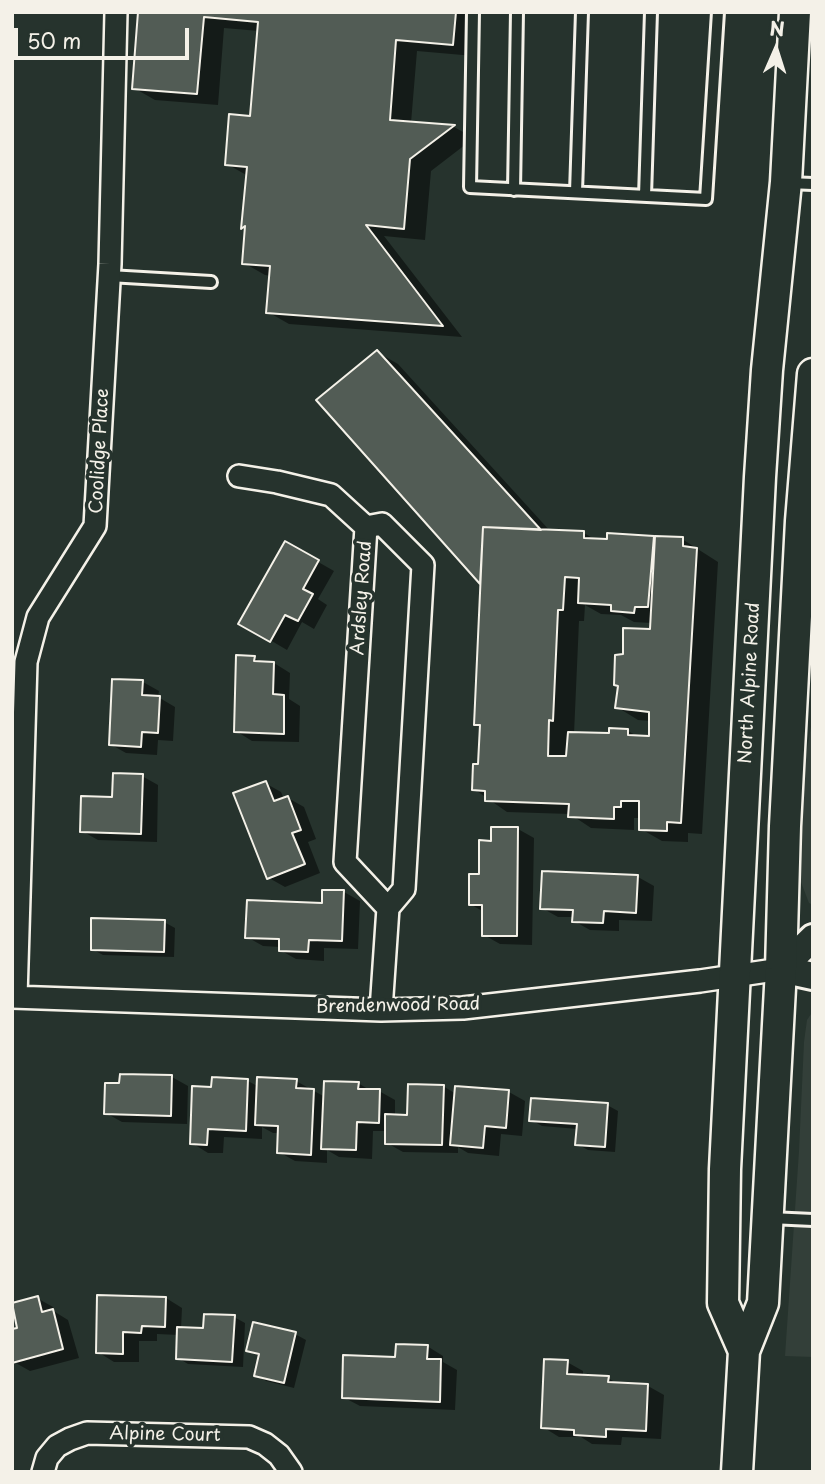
<!DOCTYPE html>
<html>
<head>
<meta charset="utf-8">
<style>
  body { margin:0 }
  #map { position:relative; width:825px; height:1484px; overflow:hidden; background:#26332d; font-family:"Playpen Sans",sans-serif }
  canvas { display:block }
  .frame { position:absolute; inset:0; border:14px solid #f4f1e8; pointer-events:none }
  .north { position:absolute; left:741px; top:14px; width:70px; height:70px; -webkit-text-stroke:5px #26332d; paint-order:stroke; rotate:3deg; font-size:19px; font-weight:700; line-height:28px; text-align:center; color:#f4f1e8 }
  .north::after { content:''; display:block; margin:auto; width:24px; height:32px; background:#f4f1e8; clip-path:polygon(50% 0,100% 100%,50% 72%,0 100%) }
  .scale { position:absolute; left:14px; top:28px; width:175px; height:32px; box-sizing:border-box; border:4px solid #f4f1e8; border-top:0; padding-left:9px; font-size:21px; line-height:24px; white-space:nowrap; color:#f4f1e8; -webkit-text-stroke:5px #26332d; paint-order:stroke }
</style>
</head>
<body>
<div id="map">
<canvas width="825" height="1484"></canvas>
<div class="frame"></div>
<div class="north">N</div>
<div class="scale">50 m</div>
</div>
<script>
const c = document.querySelector('canvas').getContext('2d');
c.lineJoin = 'round';
function paint(path, color) {
  c.fillStyle = color;
  c.fill(path, 'evenodd');
}
function shape(rows) {
  const path = new Path2D();
  for (const r of rows) {
    path.moveTo(r[0], r[1]);
    for (let i = 2; i < r.length; i += 2) path.lineTo(r[i], r[i + 1]);
  }
  return path;
}
function stroke(path, color, width, dash) {
  c.strokeStyle = color;
  c.lineWidth = width;
  c.lineCap = dash ? 'butt' : 'round';
  c.setLineDash(dash || []);
  c.stroke(path);
}
function drawText(font, color, halo, rows, align = 'center') {
  c.font = font + ' "Playpen Sans",sans-serif';
  c.lineWidth = 7;
  c.setLineDash([]);
  c.textBaseline = 'middle';
  c.strokeStyle = halo;
  c.fillStyle = color;
  for (const [text, x, y, turn = 0] of rows) {
    c.save();
    c.translate(x, y);
    c.rotate((+turn || 0) * Math.PI / 180);
    c.textAlign = isNaN(turn) ? turn : align;
    if (halo) c.strokeText(text, 0, 0);
    c.fillText(text, 0, 0);
    c.restore();
  }
}
const built = shape([
  [813,715,813,905,809,903,801,882,799,853,804,767],
  [813,1011,813,1357,785,1356,799,1151,804,1042,807,1020]
]);
const shadow = shape([
  [140,12,478,12,474,56,417,51,411,123,454,127,474,138,431,171,425,240,384,236,462,337,289,324,268,312,271,276,265,275,244,263,246,230,243,228,248,176,227,164,251,118,259,31,224,28,218,105,155,100,134,88],
  [377,352,398,364,551,532,584,533,596,540,609,541,609,535,682,539,718,562,702,834,688,833,688,842,662,841,641,829,641,818,634,818,634,830,591,828,570,814,507,812,474,789,480,766,481,727,475,724,482,583,319,401],
  [585,605,601,614,621,615,634,622,652,623,651,631,624,655,617,707,638,720,651,721,650,738,639,737,628,731,610,735,574,734,579,621,584,621],
  [285,543,334,571,318,599,327,605,314,629,302,622,287,650,241,623],
  [254,658,264,663,274,663,290,673,289,699,300,706,299,742,252,741,236,731],
  [143,682,159,691,158,697,175,707,173,741,158,740,157,755,126,753,110,744],
  [142,776,158,785,157,842,98,840,82,831,114,799],
  [265,783,281,792,284,799,288,798,304,807,316,839,308,842,320,873,285,887,269,878],
  [518,829,534,838,532,945,500,944,484,935,484,912,470,904,493,842],
  [638,877,654,886,652,921,619,920,619,931,590,930,574,921,574,917,558,917,542,908],
  [344,892,360,901,358,949,324,948,324,961,296,959,280,950,280,947,263,946,247,937,323,904],
  [164,922,175,928,174,957,103,955,92,949],
  [172,1077,188,1086,187,1124,122,1122,106,1113],
  [248,1081,259,1087,296,1081,325,1097,358,1083,371,1091,379,1091,395,1100,395,1116,409,1117,443,1086,456,1094,509,1092,525,1101,522,1136,501,1134,499,1156,468,1153,458,1147,458,1153,403,1152,387,1143,387,1131,373,1131,372,1159,339,1157,327,1150,327,1163,295,1161,279,1152,280,1133,273,1133,262,1127,262,1139,224,1137,223,1153,208,1153,192,1143,213,1089],
  [607,1105,618,1111,615,1152,588,1150,577,1144,578,1129,542,1126,531,1120],
  [99,1296,166,1298,182,1308,181,1329,205,1330,234,1317,245,1323,243,1367,188,1364,178,1358,179,1335,157,1334,157,1341,139,1341,139,1362,114,1362,98,1352],
  [37,1298,53,1307,55,1312,68,1320,79,1358,30,1371,14,1362,20,1329],
  [295,1334,306,1340,294,1388,266,1381,256,1375,260,1357,248,1350],
  [427,1346,443,1356,443,1362,457,1370,455,1410,360,1406,343,1397,397,1359],
  [567,1362,583,1371,583,1377,608,1378,620,1385,648,1386,664,1395,661,1439,622,1437,621,1445,592,1444,581,1437,559,1437,543,1427]
]);
const building = shape([
  [138,12,456,12,453,45,396,40,390,120,455,125,410,159,404,229,366,225,443,326,266,313,270,266,242,264,245,226,241,229,247,167,225,165,229,114,250,116,258,22,204,17,197,94,132,89,138,12],
  [377,350,541,530,483,527,480,584,316,400,377,350],
  [483,527,584,531,584,538,607,539,607,533,654,536,648,607,635,607,634,613,611,611,611,605,578,603,579,578,565,577,563,610,558,610,553,721,549,720,548,756,566,756,568,732,609,733,609,728,628,729,628,735,649,736,649,712,615,708,618,686,614,685,615,655,623,654,623,628,650,629,655,536,683,537,683,546,697,548,681,823,667,822,667,831,639,830,639,801,621,801,621,807,614,807,614,819,568,817,569,804,485,801,485,791,472,790,473,764,478,764,480,725,474,725,483,527],
  [285,541,319,560,303,589,313,594,298,621,285,615,270,642,238,624,285,541],
  [236,655,255,656,254,661,274,662,273,694,284,695,284,734,234,732,236,655],
  [112,679,143,680,142,695,160,696,158,733,142,732,141,747,109,745,112,679],
  [113,773,143,774,141,834,80,832,81,796,112,797,113,773],
  [266,781,274,801,288,796,301,830,292,833,305,864,267,879,233,793,266,781],
  [491,827,518,827,517,936,482,936,482,905,469,905,469,874,479,874,479,840,491,841,491,827],
  [542,871,638,875,636,913,604,911,603,923,572,922,573,910,540,909,542,871],
  [322,890,344,890,342,941,309,940,308,952,279,951,279,939,245,938,247,900,322,903,322,890],
  [91,918,165,920,164,952,91,950,91,918],
  [120,1074,172,1075,171,1116,104,1114,105,1083,119,1083,120,1074],
  [212,1077,248,1079,246,1131,208,1129,207,1145,190,1144,192,1086,211,1087,212,1077],
  [257,1077,297,1079,296,1088,314,1089,311,1155,277,1153,278,1126,255,1125,257,1077],
  [324,1081,359,1082,358,1089,380,1089,379,1123,357,1122,356,1150,321,1149,324,1081],
  [408,1084,444,1085,442,1145,385,1144,385,1114,407,1115,408,1084],
  [455,1086,509,1090,506,1128,485,1126,483,1148,450,1145,455,1086],
  [531,1098,608,1103,605,1147,575,1145,577,1124,529,1121,531,1098],
  [97,1295,166,1297,165,1327,142,1326,141,1333,123,1332,123,1354,96,1353,97,1295],
  [38,1296,42,1312,53,1309,63,1349,12,1363,12,1329,17,1328,12,1303,38,1296],
  [204,1314,235,1315,232,1362,176,1359,177,1327,203,1328,204,1314],
  [253,1322,296,1332,284,1383,254,1376,259,1354,246,1351,253,1322],
  [396,1344,428,1345,427,1359,441,1359,440,1402,342,1398,343,1355,395,1357,396,1344],
  [544,1359,568,1360,567,1374,609,1376,608,1382,648,1384,646,1431,606,1429,606,1437,574,1435,574,1430,541,1428,544,1359]
]);
const service = shape([
  [473,12,470,187,706,199,718,12],
  [788,183,813,184],
  [514,190,517,12],
  [576,192,582,12],
  [645,196,651,12],
  [109,276,211,282],
  [770,1218,813,1220]
]);
const minor = shape([
  [239,476,277,482,331,495,366,527],
  [12,997,381,1010,463,1008,700,981,781,969],
  [16,997,26,662,38,617,95,526,110,264,116,12],
  [381,1010,388,908,404,889,423,565,382,524,366,527,345,862,388,908],
  [43,1472,47,1458,57,1446,70,1439,87,1433,249,1437,265,1444,279,1455,291,1472]
]);
const tertiary = shape([
  [781,969,813,938],
  [781,969,813,976]
]);
const secondary = shape([
  [744,1351,723,1303,725,1169,760,477,767,370,786,182,795,12],
  [737,1472,744,1351,763,1303,781,969,785,826,801,521,813,374]
]);
const streetNames = [
  ["Coolidge Place",100,451,-87],
  ["Ardsley Road",362,598,-86],
  ["North Alpine Road",750,683,-87],
  ["Brendenwood Road",398,1006,-1],
  ["Alpine Court",165,1435,1]
];
paint(built, '#333f39');
paint(shadow, '#0007');
paint(building, '#525c55');
stroke(building, '#f4f1e8', 2);
stroke(service, '#f4f1e8', 16);
stroke(minor, '#f4f1e8', 26);
stroke(tertiary, '#f4f1e8', 32);
stroke(secondary, '#f4f1e8', 35);
stroke(service, '#26332d', 10);
stroke(minor, '#26332d', 21);
stroke(tertiary, '#26332d', 26);
stroke(secondary, '#26332d', 30);
drawText('18px', '#f4f1e8', '#26332d', streetNames);
</script>
</body>
</html>
